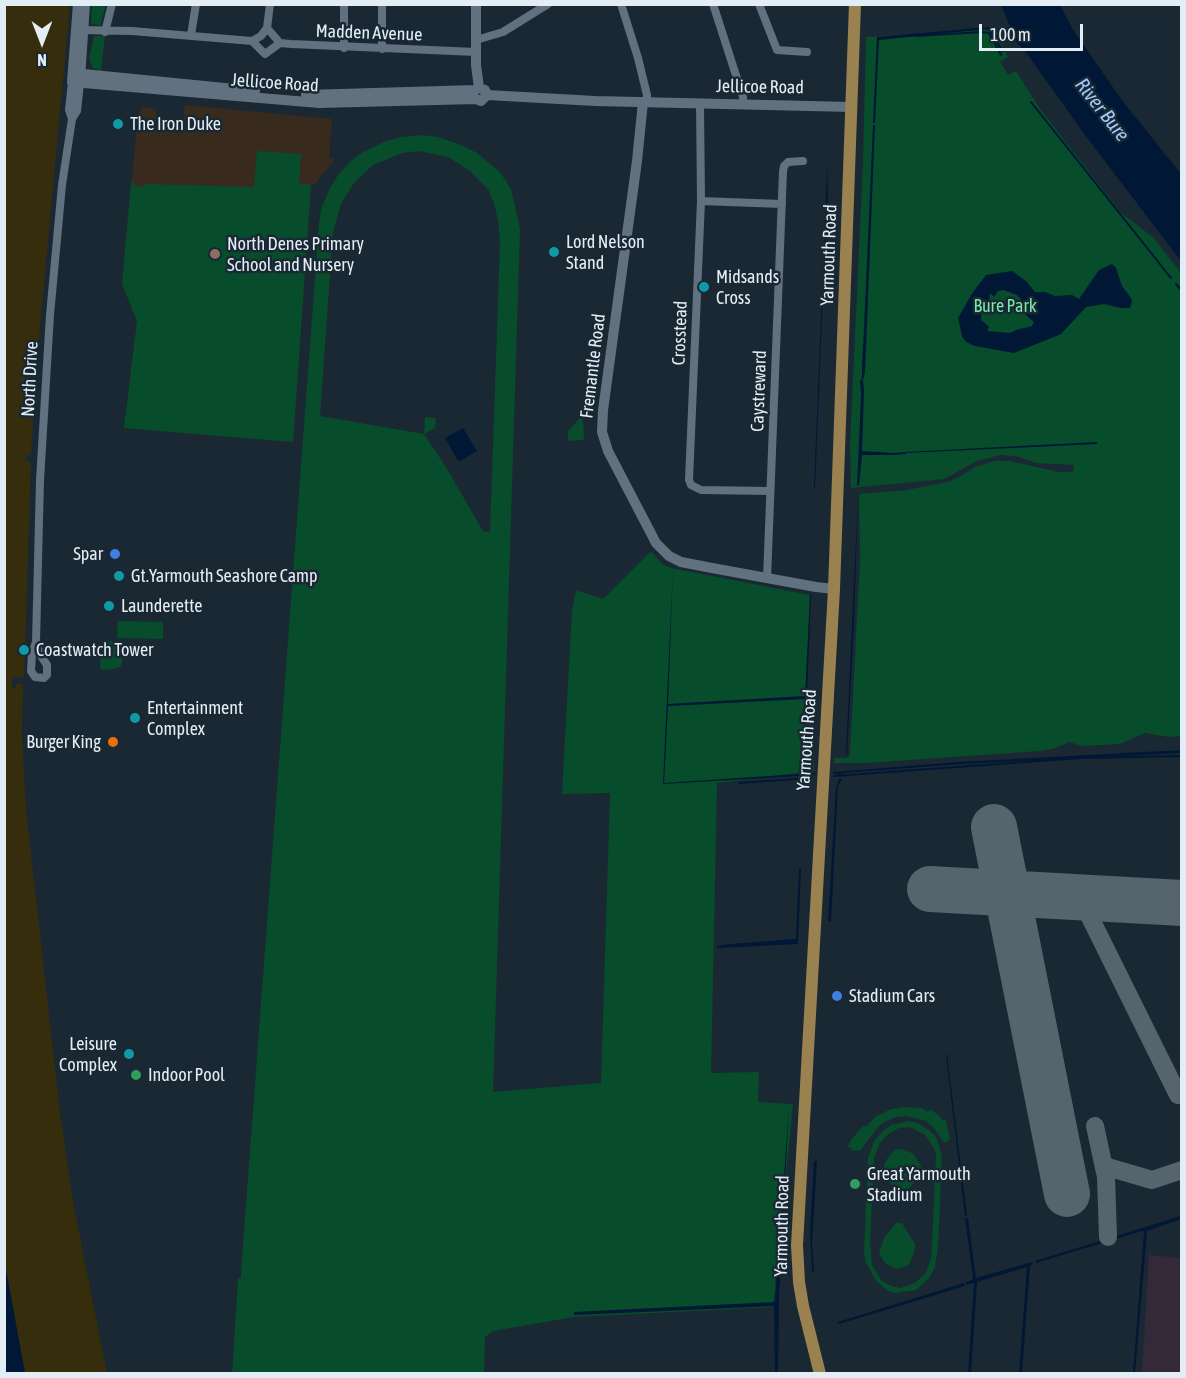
<!DOCTYPE html>
<html>
<head>
<meta charset="utf-8">
<style>
  body { margin:0 }
  #map { position:relative; width:1186px; height:1378px; overflow:hidden; background:#1a2834; font-family:"Asap Condensed",sans-serif }
  canvas { display:block }
  .frame { position:absolute; inset:0; border:6px solid #e3edf5; pointer-events:none }
  .north { position:absolute; left:12px; top:12px; width:60px; height:60px; -webkit-text-stroke:4px #1a2834; paint-order:stroke; rotate:180deg; font-size:16px; font-weight:700; line-height:24px; text-align:center; color:#e3edf5 }
  .north::after { content:''; display:block; margin:auto; width:21px; height:27px; background:#e3edf5; clip-path:polygon(50% 0,100% 100%,50% 72%,0 100%) }
  .scale { position:absolute; left:979px; top:24px; width:104px; height:27px; box-sizing:border-box; border:3px solid #e3edf5; border-top:0; padding-left:8px; font-size:18px; line-height:21px; white-space:nowrap; color:#e3edf5; -webkit-text-stroke:4px #1a2834; paint-order:stroke }
</style>
</head>
<body>
<div id="map">
<canvas width="1186" height="1378"></canvas>
<div class="frame"></div>
<div class="north">N</div>
<div class="scale">100 m</div>
</div>
<script>
const c = document.querySelector('canvas').getContext('2d');
c.lineJoin = 'round';
function paint(path, color) {
  c.fillStyle = color;
  c.fill(path, 'evenodd');
}
function shape(rows) {
  const path = new Path2D();
  for (const r of rows) {
    path.moveTo(r[0], r[1]);
    for (let i = 2; i < r.length; i += 2) path.lineTo(r[i], r[i + 1]);
  }
  return path;
}
function stroke(path, color, width, dash) {
  c.strokeStyle = color;
  c.lineWidth = width;
  c.lineCap = dash ? 'butt' : 'round';
  c.setLineDash(dash || []);
  c.stroke(path);
}
function drawText(font, color, halo, rows, align = 'center') {
  c.font = font + ' "Asap Condensed",sans-serif';
  c.lineWidth = 5;
  c.setLineDash([]);
  c.textBaseline = 'middle';
  c.strokeStyle = halo;
  c.fillStyle = color;
  for (const [text, x, y, turn = 0] of rows) {
    c.save();
    c.translate(x, y);
    c.rotate((+turn || 0) * Math.PI / 180);
    c.textAlign = isNaN(turn) ? turn : align;
    if (halo) c.strokeText(text, 0, 0);
    c.fillText(text, 0, 0);
    c.restore();
  }
}
const industrial = shape([
  [1149,1255,1181,1258,1181,1373,1142,1373]
]);
const education = shape([
  [185,105,332,119,329,157,335,159,314,185,311,185,293,442,124,428,137,321,122,284,138,114,143,107,156,109,156,117,183,120]
]);
const green = shape([
  [92,5,106,5,100,26,91,23],
  [985,30,995,34,1008,57,1000,62,1008,75,1016,71,1040,109,1121,213,1153,237,1181,273,1181,736,1169,737,1145,733,1120,744,1082,746,1069,742,1053,749,1040,751,866,763,834,763,834,758,845,758,849,757,850,753,860,560,859,494,906,490,948,482,961,476,975,467,994,461,1010,461,1058,472,1073,472,1074,465,1036,463,1016,456,1000,455,977,461,944,479,851,488,850,444,863,163,866,37],
  [94,36,105,36,101,71,93,68,89,59],
  [422,135,438,137,461,145,477,153,500,172,511,189,520,229,493,1092,601,1083,610,793,562,794,572,610,576,590,603,599,650,552,653,553,662,564,671,568,810,595,806,698,812,698,814,771,717,783,711,1073,759,1072,758,1102,793,1104,773,1307,574,1317,493,1331,485,1337,484,1373,232,1374,238,1279,241,1278,241,1272,319,224,321,209,330,188,338,175,351,161,361,153,384,142,401,137],
  [419,151,448,157,470,171,488,189,494,203,498,221,500,242,490,532,483,531,446,467,424,434,435,428,436,418,425,417,424,434,320,416,333,232,341,204,354,183,373,165,402,153],
  [257,151,301,154,299,183,311,185,293,442,124,428,137,321,122,284,131,183,135,183,135,186,144,187,145,184,254,187],
  [580,418,583,419,584,440,568,441,568,431],
  [118,621,163,622,163,639,117,638],
  [112,641,121,649,122,661,121,666,115,669,105,670,100,668,101,645,102,642],
  [905,1107,921,1108,928,1112,930,1109,941,1117,942,1120,946,1120,950,1140,944,1143,934,1128,926,1121,907,1116,896,1117,884,1122,877,1128,860,1151,851,1150,851,1147,848,1147,850,1141,863,1126,866,1127,875,1117,891,1109],
  [909,1121,918,1123,929,1130,936,1137,942,1156,938,1247,935,1268,929,1278,916,1290,895,1293,888,1291,877,1282,866,1263,864,1253,868,1158,874,1141,881,1133,891,1125],
  [910,1127,925,1135,934,1148,936,1155,932,1244,931,1258,926,1273,915,1283,900,1288,894,1287,882,1281,872,1265,870,1243,874,1158,880,1143,888,1134,899,1128],
  [902,1149,914,1154,921,1166,918,1177,908,1190,894,1189,883,1172,885,1162,890,1155,895,1150],
  [896,1223,902,1223,915,1244,915,1249,909,1265,901,1268,894,1268,886,1264,879,1254,884,1238]
]);
const sand = shape([
  [70,4,36,370,31,454,25,457,25,460,31,463,25,648,22,648,22,652,25,652,24,677,12,677,12,688,16,689,16,684,23,684,22,735,26,810,60,1113,73,1202,107,1373,5,1374,4,5]
]);
const water = shape([
  [1001,5,1060,5,1072,28,1121,99,1181,174,1181,261,1085,135,1025,51,1017,43],
  [989,27,1004,51,1002,53,988,29,879,40,875,123,873,123,877,37],
  [873,125,875,125,865,372,863,380,864,391,862,451,895,453,894,455,862,455,859,485,857,486],
  [827,167,828,209,823,290,822,290],
  [1112,264,1116,268,1122,286,1131,298,1132,302,1130,308,1121,308,1104,304,1086,307,1061,334,1014,353,975,346,966,342,962,336,958,318,973,292,986,275,1012,271,1027,282,1035,292,1045,292,1055,296,1072,295,1079,299,1099,270],
  [1004,290,1017,295,1021,299,1026,315,1034,322,1032,326,1016,330,1010,333,987,331,989,327,987,325,981,320,982,308,989,303,990,293,994,297,998,291],
  [822,293,823,294,815,488,814,487],
  [463,428,477,451,460,461,457,459,445,438],
  [1097,442,1097,444,905,453,906,452],
  [858,496,854,623,847,755,846,755],
  [673,568,668,704,805,696,810,595,811,595,807,695,805,699,668,706,664,783,815,773,815,775,663,784],
  [1181,750,1181,753,962,764,844,773,838,776,837,774,833,774,833,772,959,762],
  [839,779,842,779,838,786,831,922,828,921,836,788],
  [799,868,801,868,798,944,717,948,717,946,730,944,796,939],
  [946,1054,947,1054,967,1216,965,1216],
  [789,1107,779,1296,778,1373,775,1373,774,1306,574,1315,574,1312,775,1302],
  [814,1161,817,1161,812,1243,814,1272,812,1273,810,1233],
  [1181,1216,1181,1219,1147,1231,1135,1373,1133,1373,1144,1232,1142,1231,1036,1263,1035,1261],
  [965,1218,968,1218,976,1278,1032,1262,1033,1264,1030,1266,1022,1373,1019,1373,1027,1267,977,1282,971,1373,968,1373,974,1283,966,1285,966,1282,972,1280,973,1277],
  [5,1267,8,1280,25,1373,5,1373],
  [964,1283,965,1286,839,1324,838,1322]
]);
const stream = shape([
  [916,36,982,32,989,33,1001,55],
  [1031,102,1171,278],
  [1176,284,1182,291],
  [863,375,864,345],
  [861,381,862,393],
  [893,454,905,453],
  [834,776,1080,758,1182,756],
  [739,783,811,778]
]);
const taxiway = shape([
  [1080,897,1178,1095],
  [1095,1126,1106,1177,1108,1237],
  [1104,1166,1152,1180,1182,1170]
]);
const runway = shape([
  [994,827,1067,1194],
  [930,889,1182,903]
]);
const street = shape([
  [344,4,344,48],
  [382,4,382,49],
  [621,4,638,58,647,95,647,102],
  [713,4,743,97,743,104],
  [759,4,777,50,807,52],
  [267,28,280,43,291,44,476,52],
  [80,30,132,31,252,41,265,54,280,43],
  [105,32,112,4],
  [191,35,196,4],
  [476,40,503,32,548,4],
  [252,41,261,36,267,28,270,4],
  [700,103,701,201,689,480,691,485,701,490,770,491],
  [72,119,77,111,80,83],
  [701,201,782,204],
  [767,578,783,172,784,166,788,162,803,161],
  [36,642,32,653,31,671,35,677,44,678,47,675,47,665,40,654,36,642,40,480,50,315,62,185,72,119,69,110,72,82]
]);
const secondary = shape([
  [78,4,72,82,319,103,476,99,481,101,487,95],
  [476,4,476,65,479,88],
  [73,73,255,91],
  [80,79,85,4],
  [479,88,485,90,487,95,595,101,852,107],
  [306,95,475,90],
  [643,102,637,161,603,410,602,432,608,451,656,543,669,556,681,562,712,568,816,587,834,589]
]);
const primary = shape([
  [820,1374,803,1306,799,1282,797,1245,834,589,855,4]
]);
const markers = [
  [118,124,6,"#0f9aa8"],
  [554,252,6,"#0f9aa8"],
  [215,254,6,"#8d6e63"],
  [704,287,6,"#0f9aa8"],
  [115,554,6,"#3f7fe0"],
  [119,576,6,"#0f9aa8"],
  [109,606,6,"#0f9aa8"],
  [24,650,6,"#0f9aa8"],
  [135,718,6,"#0f9aa8"],
  [113,742,6,"#e8710a"],
  [837,996,6,"#3f7fe0"],
  [129,1054,6,"#0f9aa8"],
  [136,1075,6,"#2e9e5b"],
  [855,1184,6,"#2e9e5b"]
];
const streetNames = [
  ["Madden Avenue",369,33,2],
  ["Jellicoe Road",275,83,4],
  ["Jellicoe Road",760,87,1],
  ["Yarmouth Road",829,255,-88],
  ["Crosstead",680,333,-88],
  ["Fremantle Road",593,366,-83],
  ["North Drive",30,379,-87],
  ["Caystreward",759,391,-88],
  ["Yarmouth Road",807,740,-86],
  ["Yarmouth Road",782,1226,-89]
];
const poiNames = [
  ["The Iron Duke",130,124],
  ["Lord Nelson",566,242],
  ["Stand",566,263],
  ["North Denes Primary",227,244],
  ["School and Nursery",227,265],
  ["Midsands",716,277],
  ["Cross",716,298],
  ["Spar",103,554,"right"],
  ["Gt.Yarmouth Seashore Camp",131,576],
  ["Launderette",121,606],
  ["Coastwatch Tower",36,650],
  ["Entertainment",147,708],
  ["Complex",147,729],
  ["Burger King",101,742,"right"],
  ["Stadium Cars",849,996],
  ["Leisure",117,1044,"right"],
  ["Complex",117,1065,"right"],
  ["Indoor Pool",148,1075],
  ["Great Yarmouth",867,1174],
  ["Stadium",867,1195]
];
const parkNames = [
  ["Bure Park",1005,306]
];
const waterNames = [
  ["River Bure",1102,110,52]
];
paint(industrial, '#342938');
paint(education, '#382b1d');
paint(green, '#074c2b');
paint(sand, '#362d0d');
paint(water, '#001735');
stroke(stream, '#001735', 2);
stroke(taxiway, '#56646e', 18);
stroke(runway, '#56646e', 46);
stroke(street, '#617180', 8);
stroke(secondary, '#617180', 10);
stroke(primary, '#9a8250', 12);
for (const [x, y, r, color] of markers) {
  const dot = new Path2D();
  dot.arc(x, y, r, 0, 2 * Math.PI);
  c.fillStyle = color;
  c.fill(dot);
  stroke(dot, '#1a2834', 2);
}
drawText('18px', '#e3edf5', '#1a2834', streetNames);
drawText('18px', '#e3edf5', '#1a2834', poiNames, 'left');
drawText('18px', '#77e9a6', '#1a2834', parkNames);
drawText('italic 20px', '#a1c9fd', '#1a2834', waterNames);
</script>
</body>
</html>
